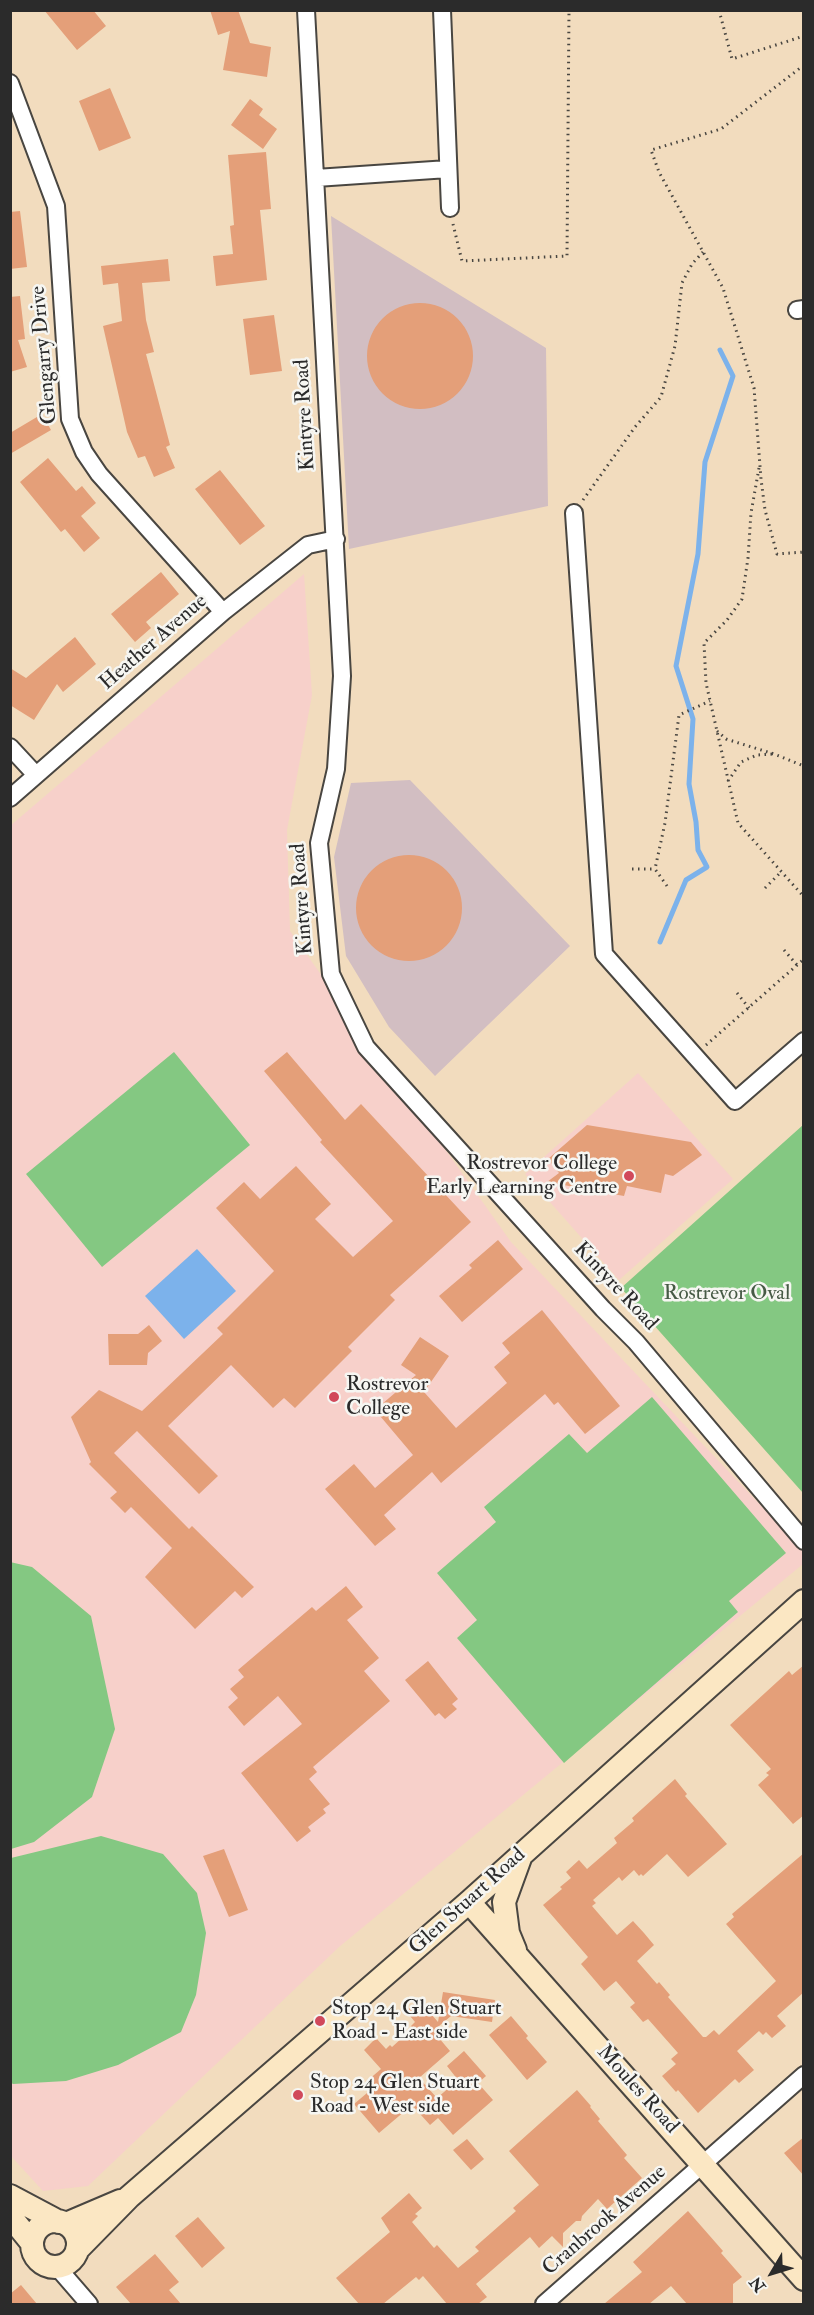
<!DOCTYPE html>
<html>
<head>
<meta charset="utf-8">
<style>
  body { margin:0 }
  #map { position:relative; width:814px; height:2315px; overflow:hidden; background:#f2dcbe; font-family:"IM FELL Double Pica",serif }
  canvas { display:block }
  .frame { position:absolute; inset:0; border:12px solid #2b2b2b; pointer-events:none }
  .north { position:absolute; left:742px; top:2243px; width:60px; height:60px; -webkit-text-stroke:4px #f6f6f2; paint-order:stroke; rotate:232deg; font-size:16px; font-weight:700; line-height:24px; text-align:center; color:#2b2b2b }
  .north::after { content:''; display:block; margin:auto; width:21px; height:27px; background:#2b2b2b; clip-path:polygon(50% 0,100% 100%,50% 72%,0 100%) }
</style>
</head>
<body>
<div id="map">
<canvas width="814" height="2315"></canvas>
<div class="frame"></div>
<div class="north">N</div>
</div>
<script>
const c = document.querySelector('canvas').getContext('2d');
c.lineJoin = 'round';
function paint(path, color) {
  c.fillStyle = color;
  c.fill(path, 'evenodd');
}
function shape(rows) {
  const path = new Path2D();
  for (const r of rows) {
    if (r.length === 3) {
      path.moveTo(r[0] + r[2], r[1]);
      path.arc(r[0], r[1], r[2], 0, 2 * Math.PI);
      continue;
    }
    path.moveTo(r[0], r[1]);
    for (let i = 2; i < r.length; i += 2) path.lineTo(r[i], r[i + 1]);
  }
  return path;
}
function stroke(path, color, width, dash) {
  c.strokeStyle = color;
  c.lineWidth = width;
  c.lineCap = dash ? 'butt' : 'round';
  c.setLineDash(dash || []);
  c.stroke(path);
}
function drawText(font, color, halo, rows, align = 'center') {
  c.font = font + ' "IM FELL Double Pica",serif';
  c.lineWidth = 5;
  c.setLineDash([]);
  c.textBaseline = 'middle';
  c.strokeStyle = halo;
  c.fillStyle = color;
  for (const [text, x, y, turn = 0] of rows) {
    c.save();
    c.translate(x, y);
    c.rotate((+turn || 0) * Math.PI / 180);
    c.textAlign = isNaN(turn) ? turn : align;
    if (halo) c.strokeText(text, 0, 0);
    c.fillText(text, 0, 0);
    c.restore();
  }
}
const built = shape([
  [304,574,312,695,287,830,290,931,511,1242,804,1551,803,1564,339,1947,88,2186,43,2191,10,2155,10,826],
  [638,1073,733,1179,619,1280,525,1174]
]);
const industrial = shape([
  [331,216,546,348,548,506,349,549],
  [410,780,570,946,435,1076,389,1027,346,956,334,857,351,783]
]);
const green = shape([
  [174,1052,250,1145,102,1267,26,1174],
  [803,1125,803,1493,621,1288],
  [652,1397,786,1553,729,1601,738,1612,564,1763,457,1638,477,1620,437,1573,496,1522,484,1507,569,1434,587,1453],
  [10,1562,32,1567,91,1616,115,1729,92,1797,34,1842,11,1849],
  [101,1836,163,1854,197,1893,206,1933,196,1995,181,2032,118,2065,66,2081,13,2084,10,2082,11,1858]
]);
const water = shape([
  [197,1249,236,1291,184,1339,145,1296]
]);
const stream = shape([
  [660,942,686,880,707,867,698,850,696,822,689,784,693,719,676,666,698,554,705,462,733,376,720,350]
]);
const building = shape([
  [44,10,93,10,106,26,77,50],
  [210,10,238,10,250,43,271,47,267,77,223,70,230,31,218,35],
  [110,88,131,138,99,151,79,101],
  [250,99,263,109,259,115,277,129,263,149,231,125],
  [266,152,271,209,260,210,267,280,216,286,213,256,233,254,230,226,234,225,228,155],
  [20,211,27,267,10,269,10,212],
  [168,259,170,281,142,283,146,320,154,352,146,354,170,445,166,447,175,468,154,477,145,456,138,458,127,432,103,326,122,321,118,283,103,285,101,266],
  [20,296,25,339,18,340,27,367,10,372,10,297],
  [420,356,53],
  [274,315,282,371,250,375,243,319],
  [42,414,51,430,10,454,10,433],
  [48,458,76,491,82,486,96,503,81,516,100,538,84,552,65,529,61,532,20,482],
  [220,470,265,526,240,545,195,489],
  [161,572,179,594,146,622,151,628,135,642,111,614],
  [75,637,96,664,63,692,57,684,34,720,10,705,10,668,26,678],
  [409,908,53],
  [287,1052,345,1120,361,1104,471,1222,390,1295,395,1300,348,1347,352,1351,295,1408,284,1398,273,1408,231,1365,168,1426,218,1476,199,1494,137,1431,114,1453,189,1529,192,1526,254,1587,242,1598,235,1591,195,1629,145,1577,172,1548,131,1507,125,1513,110,1498,117,1492,89,1464,91,1462,71,1417,99,1390,142,1411,223,1334,217,1328,274,1271,216,1208,244,1182,260,1199,296,1166,331,1204,315,1219,353,1257,393,1221,320,1142,322,1140,264,1071],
  [587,1125,691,1142,702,1155,673,1176,665,1174,661,1193,627,1186,624,1196,547,1182,559,1173,548,1159],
  [498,1240,523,1269,462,1322,439,1296,472,1268,469,1265],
  [542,1310,620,1406,585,1434,558,1402,554,1405,545,1394,441,1483,432,1472,384,1515,396,1529,375,1546,325,1489,354,1464,375,1488,413,1455,375,1410,416,1375,401,1365,420,1337,449,1356,424,1392,456,1428,507,1383,494,1367,510,1353,502,1343],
  [149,1325,162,1341,148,1353,147,1365,109,1365,108,1334,138,1334],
  [346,1586,363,1607,347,1620,379,1658,364,1671,390,1701,313,1767,317,1772,309,1779,330,1804,323,1809,326,1813,308,1827,311,1831,297,1842,241,1773,302,1724,278,1696,244,1726,228,1707,238,1698,230,1689,244,1677,238,1670,312,1607,316,1611],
  [428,1661,458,1699,452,1704,457,1709,445,1719,439,1713,435,1716,405,1680],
  [804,1665,804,1815,793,1824,758,1785,769,1775,766,1773,771,1769,730,1725,789,1671,792,1675],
  [675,1779,687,1794,685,1796,727,1844,688,1877,667,1854,643,1876,641,1874,639,1876,634,1870,622,1881,619,1877,593,1900,596,1903,592,1906,617,1935,633,1921,644,1933,654,1945,637,1961,657,1984,659,1982,670,1995,668,1997,703,2037,706,2037,714,2030,719,2035,776,1981,726,1924,734,1917,732,1914,804,1853,804,1992,777,2016,786,2026,772,2038,766,2032,763,2035,759,2031,737,2051,754,2070,739,2083,735,2079,698,2113,678,2090,676,2092,662,2076,676,2064,671,2059,678,2053,648,2019,643,2022,630,2007,635,2003,616,1981,604,1991,581,1964,588,1957,543,1905,562,1889,560,1887,571,1878,566,1872,579,1860,587,1869,617,1843,614,1838,634,1821,632,1818],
  [224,1849,248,1910,229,1917,203,1856],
  [443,1992,495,2000,492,2022,451,2016,433,2031,450,2051,419,2078,437,2098,458,2080,447,2066,464,2051,486,2076,478,2083,493,2100,453,2135,438,2118,430,2125,412,2105,379,2133,354,2104,373,2088,367,2081,381,2069,364,2050,376,2038,386,2049,390,2045,392,2047,413,2028,411,2026,415,2022,406,2011,419,2000,438,2022],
  [511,2016,528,2036,526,2038,547,2062,527,2080,489,2035],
  [577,2090,591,2106,590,2107,600,2119,598,2121,627,2155,624,2158,642,2178,607,2209,598,2199,582,2216,581,2221,576,2221,563,2233,563,2247,552,2236,539,2248,530,2237,476,2284,487,2297,478,2304,447,2304,423,2276,419,2280,416,2277,383,2304,359,2304,336,2278,390,2232,381,2218,409,2193,422,2208,415,2214,418,2216,412,2222,434,2248,437,2245,458,2268,479,2251,475,2247,516,2211,513,2208,539,2185,509,2151],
  [804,2137,804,2176,784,2153],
  [467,2139,484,2159,471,2170,453,2150],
  [688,2211,723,2251,721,2253,742,2277,733,2284,733,2304,687,2304,671,2286,649,2304,604,2304,642,2272,633,2262],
  [198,2217,225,2248,202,2268,175,2236],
  [155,2254,179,2282,169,2290,181,2304,131,2304,116,2287],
  [21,2285,37,2304,10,2304,10,2294]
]);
const path = shape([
  [719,10,732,59,804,36],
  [804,65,721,129,651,150,659,172,723,288,754,388,761,479,765,510,777,554,804,552],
  [453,224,462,261,567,256,569,10],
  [759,468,751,513,748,558,742,599,727,620,704,643,706,683,738,823,804,897],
  [583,500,635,427,661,397,675,346,682,283,692,264,703,252],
  [717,731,726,739,774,754,804,766],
  [728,781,741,762,757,755,773,754],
  [632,869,655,869],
  [667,886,655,869,665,823,679,715,710,701],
  [765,888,781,872],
  [784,950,797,965],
  [737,993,749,1008],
  [706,1045,804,959]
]);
const street = shape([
  [306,10,342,676,336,769,319,843,331,974,366,1047,603,1309,636,1342,804,1541],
  [442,10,450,208],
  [10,83,56,206,70,419,84,452,99,474,223,612],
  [316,178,448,169],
  [797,310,804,309],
  [574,513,604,954,735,1101,804,1041],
  [10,747,36,775],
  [10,798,223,612,308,545,336,539],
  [57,2267,89,2304],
  [544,2304,804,2075]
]);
const secondary = shape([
  [469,1902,804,2279],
  [515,1950,508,1933,504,1902,520,1858],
  [10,2196,59,2222],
  [10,2216,32,2243],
  [55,2244,23],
  [66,2224,120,2201],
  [77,2250,129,2197,469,1902,804,1601]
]);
const markers = [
  [629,1176,6,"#d1495b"],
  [334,1397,6,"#d1495b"],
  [320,2021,6,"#d1495b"],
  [298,2095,6,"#d1495b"]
];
const streetNames = [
  ["Glengarry Drive",45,355,-95],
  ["Kintyre Road",306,415,-93],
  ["Heather Avenue",154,643,-41],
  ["Kintyre Road",303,899,-94],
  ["Kintyre Road",615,1287,47],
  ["Glen Stuart Road",468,1902,-42],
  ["Moules Road",637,2090,48],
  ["Cranbrook Avenue",605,2221,-41]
];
const poiNames = [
  ["Rostrevor College",617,1164,"right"],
  ["Early Learning Centre",617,1188,"right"],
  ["Rostrevor",346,1385],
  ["College",346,1409],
  ["Stop 24 Glen Stuart",332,2009],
  ["Road - East side",332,2033],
  ["Stop 24 Glen Stuart",310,2083],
  ["Road - West side",310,2107]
];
const parkNames = [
  ["Rostrevor Oval",727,1294]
];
paint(built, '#f7d0ca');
paint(industrial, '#d2bec2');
paint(green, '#84c882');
paint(water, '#7cb2eb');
stroke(stream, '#7cb2eb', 5);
paint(building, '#e49f79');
stroke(street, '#494641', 20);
stroke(secondary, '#494641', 26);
stroke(path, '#494641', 3, [1.5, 4.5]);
stroke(street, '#fff', 16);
stroke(secondary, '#fbe7c3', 22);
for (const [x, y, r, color] of markers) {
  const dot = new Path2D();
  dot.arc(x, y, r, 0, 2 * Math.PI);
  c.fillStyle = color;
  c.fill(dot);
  stroke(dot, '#f6f6f2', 2);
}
drawText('21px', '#2b2b2b', '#f6f6f2', streetNames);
drawText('21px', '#2b2b2b', '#f6f6f2', poiNames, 'left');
drawText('21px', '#465a45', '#f6f6f2', parkNames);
</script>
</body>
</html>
